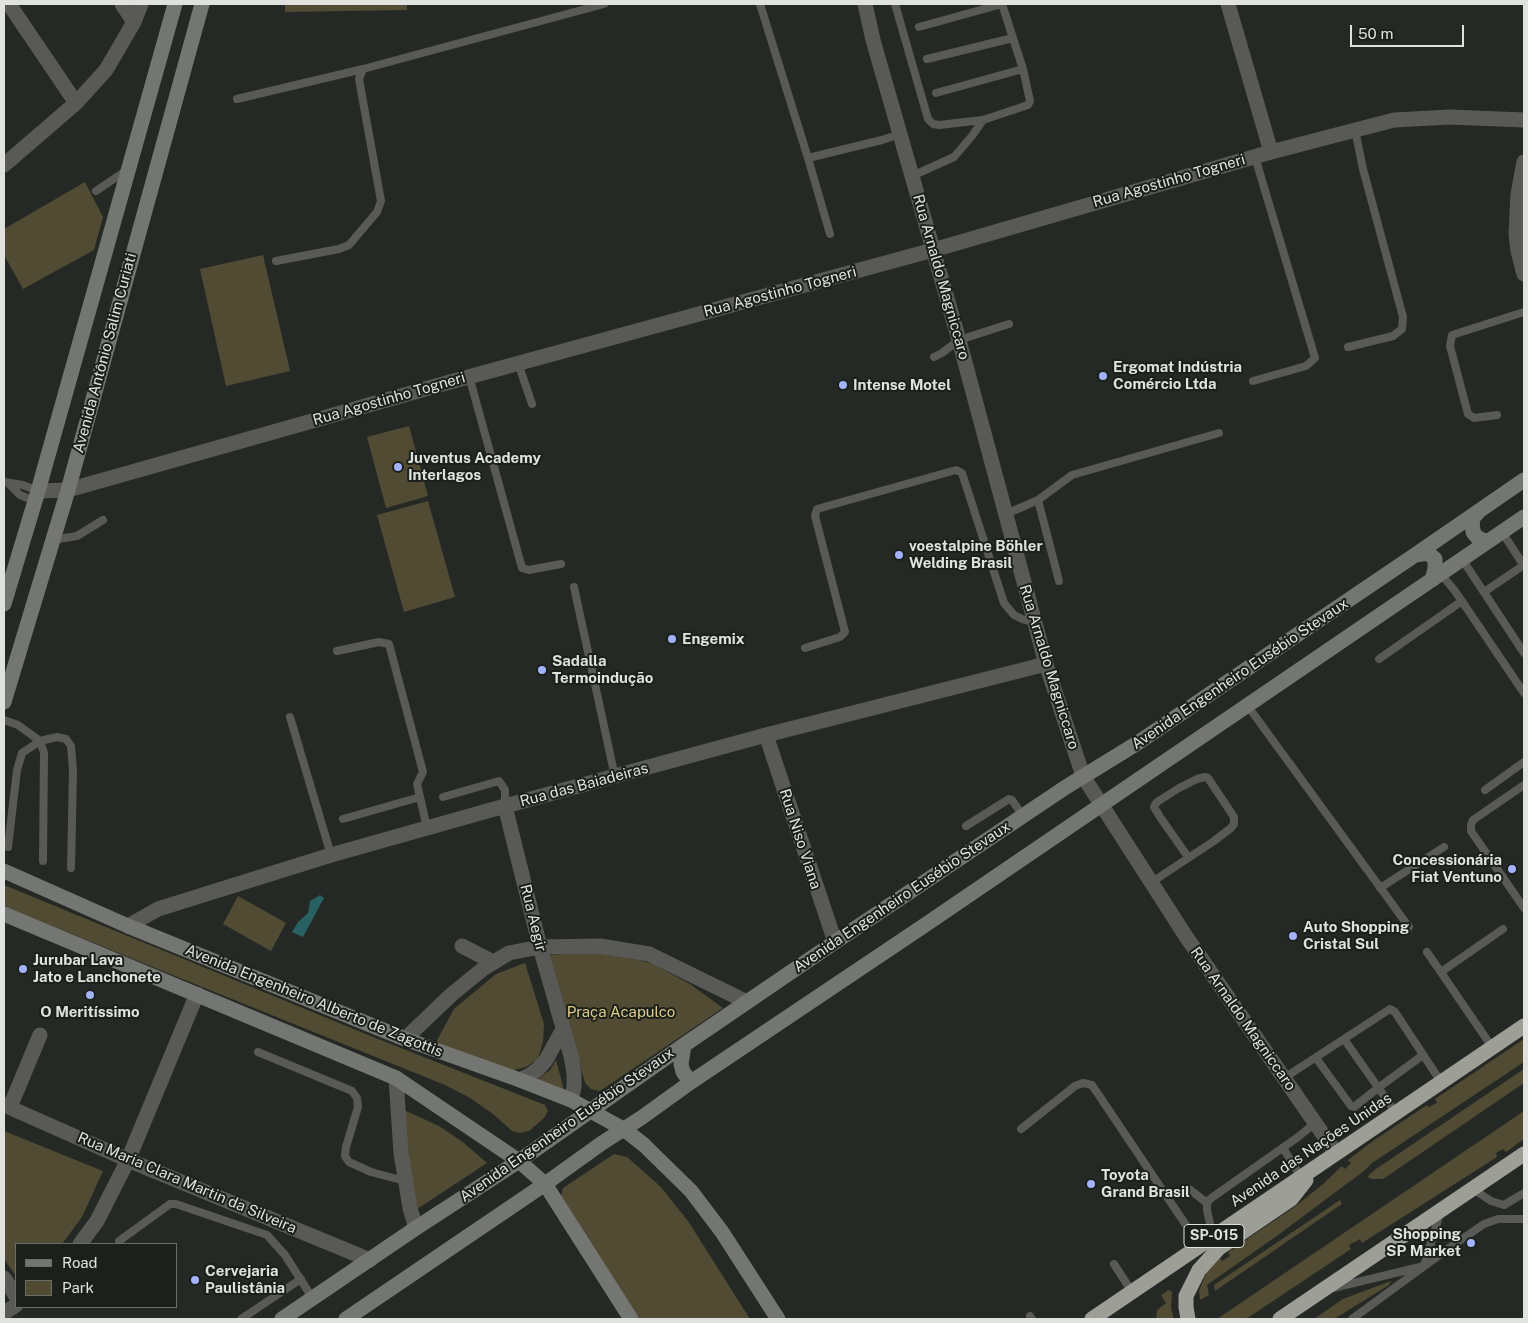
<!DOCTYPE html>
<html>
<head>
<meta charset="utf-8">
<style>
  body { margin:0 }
  #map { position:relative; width:1528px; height:1323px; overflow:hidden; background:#252925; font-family:"Public Sans",sans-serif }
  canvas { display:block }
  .frame { position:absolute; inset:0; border:5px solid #dfe2de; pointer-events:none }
  .legend { position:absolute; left:15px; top:1243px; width:162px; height:65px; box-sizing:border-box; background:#1b201b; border:1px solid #696e69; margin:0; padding:6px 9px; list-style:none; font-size:15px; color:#dfe2de }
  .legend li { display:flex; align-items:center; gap:10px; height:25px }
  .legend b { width:25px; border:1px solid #696e69 }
  .scale { position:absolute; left:1350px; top:25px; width:114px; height:22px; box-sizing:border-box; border:2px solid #dfe2de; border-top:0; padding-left:6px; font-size:15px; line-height:18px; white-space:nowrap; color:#dfe2de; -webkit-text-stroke:4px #1b201b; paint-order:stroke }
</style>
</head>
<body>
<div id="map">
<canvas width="1528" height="1323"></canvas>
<div class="frame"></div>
<ul class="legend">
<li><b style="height:6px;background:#747671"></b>Road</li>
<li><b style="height:14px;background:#524b33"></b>Park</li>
</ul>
<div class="scale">50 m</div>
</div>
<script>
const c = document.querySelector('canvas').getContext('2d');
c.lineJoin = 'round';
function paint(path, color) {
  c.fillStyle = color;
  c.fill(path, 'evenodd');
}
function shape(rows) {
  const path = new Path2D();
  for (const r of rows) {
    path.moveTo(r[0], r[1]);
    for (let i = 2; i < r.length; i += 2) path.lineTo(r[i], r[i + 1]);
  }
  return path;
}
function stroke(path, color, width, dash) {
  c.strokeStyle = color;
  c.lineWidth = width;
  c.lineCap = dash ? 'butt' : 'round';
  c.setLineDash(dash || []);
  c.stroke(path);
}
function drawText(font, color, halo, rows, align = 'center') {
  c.font = font + ' "Public Sans",sans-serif';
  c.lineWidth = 4;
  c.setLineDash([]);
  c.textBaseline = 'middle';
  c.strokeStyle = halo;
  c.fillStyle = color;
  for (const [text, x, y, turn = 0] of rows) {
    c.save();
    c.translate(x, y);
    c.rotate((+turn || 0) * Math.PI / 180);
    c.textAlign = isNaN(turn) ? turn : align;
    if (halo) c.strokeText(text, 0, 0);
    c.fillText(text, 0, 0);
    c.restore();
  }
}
const green = shape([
  [285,4,407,4,407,10,285,12],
  [85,182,103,217,94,250,23,289,4,255,4,229],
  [263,255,290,371,226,386,200,269],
  [409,426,428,496,386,508,367,437],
  [428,501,455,597,404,612,377,515],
  [4,885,373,1037,545,1105,548,1111,544,1118,529,1131,520,1133,512,1131,493,1114,470,1098,445,1085,165,972,4,906],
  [238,896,286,923,271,951,223,924],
  [598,951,651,963,690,984,723,1008,600,1091,591,1089,585,1083,550,955],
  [525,963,544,1024,543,1042,538,1059,526,1067,510,1071,435,1044,454,1009,496,974],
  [1524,1039,1524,1062,1372,1163,1364,1171,1278,1235,1207,1285,1209,1295,1200,1300,1199,1291,1204,1278,1208,1270,1220,1258,1222,1261,1230,1256,1228,1252,1293,1208,1322,1185,1342,1166,1345,1169,1351,1163,1348,1160,1373,1141,1427,1105,1429,1107,1437,1103,1435,1099],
  [556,1060,565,1094,533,1083,550,1070],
  [1524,1069,1524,1083,1383,1179,1371,1179,1368,1177,1369,1175,1376,1169],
  [404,1110,439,1126,464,1143,487,1163,414,1211],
  [1524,1111,1524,1139,1506,1152,1503,1149,1496,1153,1497,1157,1362,1243,1360,1239,1349,1245,1351,1249,1246,1319,1217,1319],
  [4,1131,103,1171,82,1217,62,1244,16,1244,16,1276,4,1259],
  [614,1154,627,1157,661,1187,688,1221,750,1319,635,1319,560,1200,563,1188],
  [1340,1200,1342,1204,1215,1291,1214,1285],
  [1391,1281,1389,1285,1334,1319,1314,1319,1343,1299],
  [1169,1290,1172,1292,1171,1307,1174,1319,1156,1319,1157,1310,1166,1303,1161,1295]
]);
const water = shape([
  [320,895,324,898,303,937,292,932,298,922,308,913,310,901]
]);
const lane = shape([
  [760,4,808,158,882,140,900,134],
  [895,4,928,119,933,124,939,125,983,120,1028,105,1030,101,1023,69,1002,4],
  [919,27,1002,4],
  [927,59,1013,38],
  [936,93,1023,69],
  [237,99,363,69],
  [808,158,830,234],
  [912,176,954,157,972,136,983,120],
  [96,191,127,170],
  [276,261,339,249,349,245,377,212,381,201,359,79,363,69,604,4],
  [1348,347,1393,336,1402,329,1403,317,1363,169,1355,130],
  [934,357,942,353,959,340,1009,324],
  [518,363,532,404],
  [469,376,522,568,529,570,561,564],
  [1253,381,1306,366,1315,358,1255,157],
  [1497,415,1474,418,1468,414,1450,346,1452,335,1524,312],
  [4,482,23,485,38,491],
  [8,483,20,495,35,501],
  [1038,500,1059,581],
  [1006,514,1038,500,1072,475,1219,433],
  [1502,532,1524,566],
  [52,540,77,536,103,520],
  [1462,559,1524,653],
  [1441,574,1455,591,1524,693],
  [574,587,615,777],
  [1484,592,1524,565],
  [805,648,840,637,845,632,815,516,817,509,956,470,962,473,1004,603,1014,615,1022,619,1034,622],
  [337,651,379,642,389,644,423,772,417,784,427,828],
  [1379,659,1462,601],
  [1247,705,1409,927],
  [290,717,331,855],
  [4,720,18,725,40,741,44,753,43,861],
  [1524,785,1473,820,1471,825,1471,831,1524,908],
  [1485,790,1524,762],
  [443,797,499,781,505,790,505,806],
  [343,819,420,797],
  [966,826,1009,799,1012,800,1023,816],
  [8,847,17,770,22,753,40,741,57,737,66,739,71,746,73,771,71,868],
  [1152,882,1214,841,1231,828,1234,824,1234,817,1208,778,1205,777,1197,779,1179,788,1157,802,1155,805,1154,807,1160,817,1188,857],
  [1380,888,1444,847],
  [1427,952,1492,1047],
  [1441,972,1503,929],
  [1344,1039,1396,1113],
  [258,1052,352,1091,357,1098,358,1107,346,1147,345,1156,349,1162,371,1172,405,1181],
  [1316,1058,1351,1106,1354,1107,1378,1088,1423,1055],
  [1284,1078,1390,1009,1395,1012,1441,1082],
  [1021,1129,1075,1086,1083,1083,1092,1085,1200,1246],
  [1283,1148,1301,1177],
  [1189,1189,1207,1203],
  [1473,1189,1491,1201,1504,1205,1524,1193],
  [1213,1237,1207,1210,1207,1203,1210,1199,1298,1137,1315,1123],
  [119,1241,170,1204,176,1204,267,1235,285,1255,313,1299],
  [1114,1264,1132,1292],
  [1333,1288,1424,1266,1440,1213],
  [1030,1316,1032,1319],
  [241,1319,301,1279],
  [1352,1319,1449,1248,1484,1224,1498,1219,1524,1219]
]);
const street = shape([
  [9,4,76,103],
  [122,4,134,22],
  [865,4,873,40,959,340,1046,664,1083,776,1185,935,1336,1153],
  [1228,4,1271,152],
  [1524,162,1518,194,1516,234,1518,251,1524,274],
  [4,165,76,103,106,70,134,22,141,4],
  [38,491,68,490,450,382,933,250,1271,152,1394,120,1450,117,1524,120],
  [766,735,835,942],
  [505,806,540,947,571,1056,574,1073,574,1087,571,1100],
  [128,926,158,909,331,855,505,806,766,735,1046,664],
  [462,946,493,962],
  [405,1039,451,995,484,968,509,953,540,947,600,946,649,954,747,1002],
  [396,1078,401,1153,410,1208,416,1228],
  [520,1080,530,1075,538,1069,546,1060,563,1029],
  [4,1105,128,1160,370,1260],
  [10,1107,40,1035],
  [80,1244,97,1221,128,1160,197,994],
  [4,1278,16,1296],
  [4,1313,16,1305]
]);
const secondary = shape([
  [1479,511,1472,519,1473,532,1477,537,1482,540,1488,541,1492,539],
  [1415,555,1428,553,1435,559,1435,569,1432,580],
  [4,604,38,491,175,4],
  [4,702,68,490,202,4],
  [4,871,128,926,405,1039,520,1080,571,1100,625,1130,644,1145,691,1191,722,1232,778,1319],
  [4,914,396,1078,519,1161,545,1184,631,1319],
  [684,1045,681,1064,683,1072,691,1082],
  [282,1319,416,1228,519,1161,684,1045,835,942,1066,787,1136,744,1415,555,1524,480],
  [346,1319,545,1184,602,1143,641,1118,691,1082,925,925,1524,517]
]);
const highway = shape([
  [1092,1319,1524,1026],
  [1188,1319,1186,1307,1186,1296,1199,1270,1219,1248,1291,1199,1306,1180],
  [1280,1319,1524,1154]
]);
const markers = [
  [1103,376,5,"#a2b2fd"],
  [843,385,5,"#a2b2fd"],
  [398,467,5,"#a2b2fd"],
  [899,555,5,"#a2b2fd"],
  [672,639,5,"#a2b2fd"],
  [542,670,5,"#a2b2fd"],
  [1512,869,5,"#a2b2fd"],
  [1293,936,5,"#a2b2fd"],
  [23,969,5,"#a2b2fd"],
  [90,995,5,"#a2b2fd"],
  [1091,1184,5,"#a2b2fd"],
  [1471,1243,5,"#a2b2fd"],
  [195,1280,5,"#a2b2fd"]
];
const shields = [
  [1214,1236,60]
];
const shieldNames = [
  ["SP-015",1214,1236]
];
const streetNames = [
  ["Rua Agostinho Togneri",1169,181,-16],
  ["Rua Arnaldo Magniccaro",941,277,74],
  ["Rua Agostinho Togneri",780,292,-15],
  ["Avenida Antônio Salim Curiati",105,353,-75],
  ["Rua Agostinho Togneri",389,399,-16],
  ["Rua Arnaldo Magniccaro",1049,667,73],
  ["Avenida Engenheiro Eusébio Stevaux",1240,674,-34],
  ["Rua das Baiadeiras",584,785,-15],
  ["Rua Niso Viana",800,839,72],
  ["Avenida Engenheiro Eusébio Stevaux",902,897,-34],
  ["Rua Aegir",533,918,76],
  ["Avenida Engenheiro Alberto de Zagottis",314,1001,22],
  ["Rua Arnaldo Magniccaro",1243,1019,55],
  ["Avenida Engenheiro Eusébio Stevaux",567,1125,-35],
  ["Avenida das Nações Unidas",1311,1150,-34],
  ["Rua Maria Clara Martin da Silveira",187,1183,23]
];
const poiNames = [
  ["Ergomat Indústria",1113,367],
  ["Comércio Ltda",1113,384],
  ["Intense Motel",853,385],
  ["Juventus Academy",408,458],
  ["Interlagos",408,475],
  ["voestalpine Böhler",909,546],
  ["Welding Brasil",909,563],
  ["Engemix",682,639],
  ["Sadalla",552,661],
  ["Termoindução",552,678],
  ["Concessionária",1502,860,"right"],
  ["Fiat Ventuno",1502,877,"right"],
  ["Auto Shopping",1303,927],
  ["Cristal Sul",1303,944],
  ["Jurubar Lava",33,960],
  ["Jato e Lanchonete",33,977],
  ["O Meritíssimo",90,1012,"center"],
  ["Toyota",1101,1175],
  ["Grand Brasil",1101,1192],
  ["Shopping",1461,1234,"right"],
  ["SP Market",1461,1251,"right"],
  ["Cervejaria",205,1271],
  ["Paulistânia",205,1288]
];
const parkNames = [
  ["Praça Acapulco",621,1012]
];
paint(green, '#524b33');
paint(water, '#286162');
stroke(lane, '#595a57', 8);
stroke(street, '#595a57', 15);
stroke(secondary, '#747671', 15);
stroke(highway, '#9d9f97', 15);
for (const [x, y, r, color] of markers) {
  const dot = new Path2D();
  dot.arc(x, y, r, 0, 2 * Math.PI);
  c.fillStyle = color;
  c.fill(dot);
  stroke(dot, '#1b201b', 2);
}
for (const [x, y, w] of shields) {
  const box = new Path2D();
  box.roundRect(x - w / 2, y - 11.5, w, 23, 4);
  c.fillStyle = '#1b201b';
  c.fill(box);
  stroke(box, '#dfe2de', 1);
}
drawText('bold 14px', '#dfe2de', null, shieldNames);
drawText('15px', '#dfe2de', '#1b201b', streetNames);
drawText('bold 15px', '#dfe2de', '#1b201b', poiNames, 'left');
drawText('15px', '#e0cc88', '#1b201b', parkNames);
</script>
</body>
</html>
